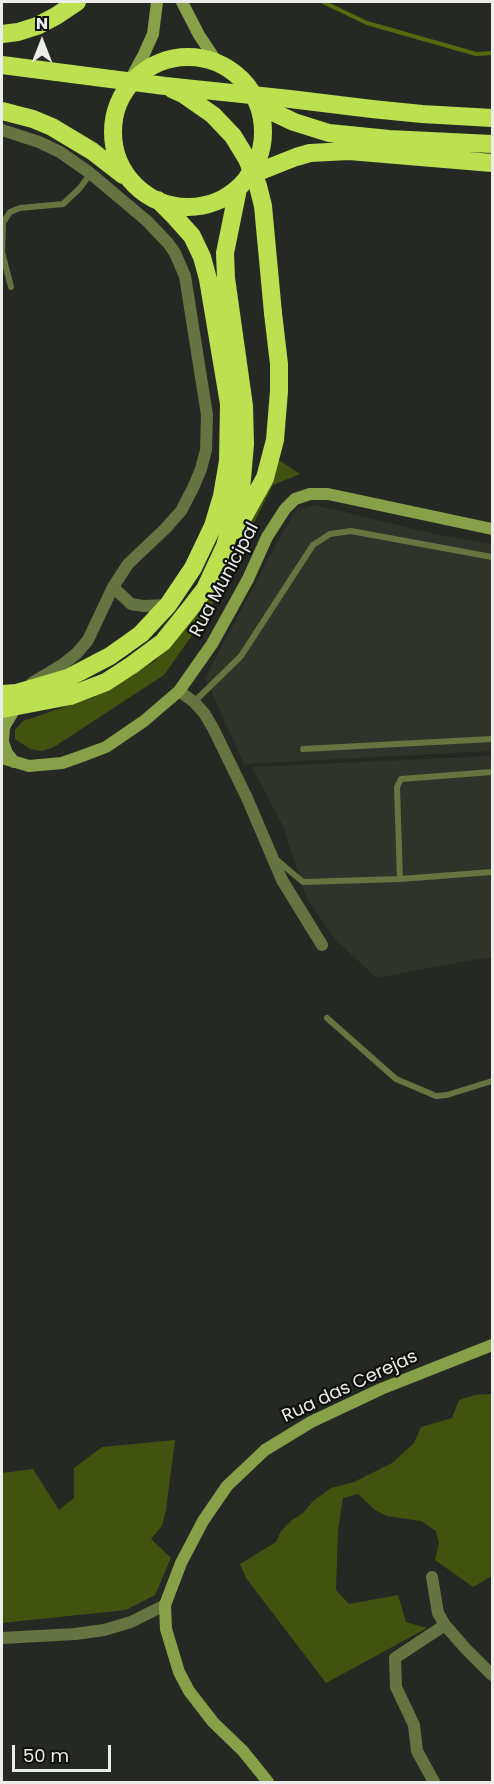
<!DOCTYPE html>
<html>
<head>
<meta charset="utf-8">
<style>
  body { margin:0 }
  #map { position:relative; width:494px; height:1784px; overflow:hidden; background:#262824; font-family:Poppins,sans-serif }
  canvas { display:block }
  .frame { position:absolute; inset:0; border:3px solid #ecedea; pointer-events:none }
  .north { position:absolute; left:12px; top:12px; width:60px; height:60px; -webkit-text-stroke:4px #10100f; paint-order:stroke; rotate:0deg; font-size:16px; font-weight:700; line-height:24px; text-align:center; color:#ecedea }
  .north::after { content:''; display:block; margin:auto; width:21px; height:27px; background:#ecedea; clip-path:polygon(50% 0,100% 100%,50% 72%,0 100%) }
  .scale { position:absolute; left:12px; top:1745px; width:99px; height:27px; box-sizing:border-box; border:3px solid #ecedea; border-top:0; padding-left:8px; font-size:18px; line-height:21px; white-space:nowrap; color:#ecedea; -webkit-text-stroke:4px #10100f; paint-order:stroke }
</style>
</head>
<body>
<div id="map">
<canvas width="494" height="1784"></canvas>
<div class="frame"></div>
<div class="north">N</div>
<div class="scale">50 m</div>
</div>
<script>
const c = document.querySelector('canvas').getContext('2d');
c.lineJoin = 'round';
function paint(path, color) {
  c.fillStyle = color;
  c.fill(path, 'evenodd');
}
function shape(rows) {
  const path = new Path2D();
  for (const r of rows) {
    if (r.length === 3) {
      path.moveTo(r[0] + r[2], r[1]);
      path.arc(r[0], r[1], r[2], 0, 2 * Math.PI);
      continue;
    }
    path.moveTo(r[0], r[1]);
    for (let i = 2; i < r.length; i += 2) path.lineTo(r[i], r[i + 1]);
  }
  return path;
}
function stroke(path, color, width, dash) {
  c.strokeStyle = color;
  c.lineWidth = width;
  c.lineCap = dash ? 'butt' : 'round';
  c.setLineDash(dash || []);
  c.stroke(path);
}
function drawText(font, color, halo, rows, align = 'center') {
  c.font = font + ' Poppins,sans-serif';
  c.lineWidth = 4.5;
  c.setLineDash([]);
  c.textBaseline = 'middle';
  c.strokeStyle = halo;
  c.fillStyle = color;
  for (const [text, x, y, turn = 0] of rows) {
    c.save();
    c.translate(x, y);
    c.rotate((+turn || 0) * Math.PI / 180);
    c.textAlign = isNaN(turn) ? turn : align;
    if (halo) c.strokeText(text, 0, 0);
    c.fillText(text, 0, 0);
    c.restore();
  }
}
const built = shape([
  [315,505,435,534,492,544,492,751,244,764,205,678,285,528,297,510],
  [492,756,492,958,477,959,376,978,334,938,306,897,283,826,252,767]
]);
const green = shape([
  [279,460,300,474,273,485,210,610,164,675,54,747,42,751,30,749,15,739,15,730,23,721,94,697,155,661,202,607,242,535],
  [492,1394,492,1576,473,1587,435,1560,439,1543,436,1531,421,1521,387,1516,375,1510,358,1494,343,1498,338,1530,336,1590,349,1604,398,1595,406,1622,427,1628,326,1683,246,1578,240,1564,276,1542,281,1531,292,1520,303,1513,313,1501,331,1488,354,1482,392,1463,414,1443,421,1427,452,1418,459,1400,475,1395],
  [175,1440,166,1510,162,1526,151,1539,171,1558,155,1595,126,1610,2,1623,2,1473,33,1469,59,1510,74,1498,74,1468,102,1447]
]);
const stream = shape([
  [323,2,367,23,476,54,492,53]
]);
const lane = shape([
  [11,287,2,252,3,223,10,212,20,208,63,204,80,188,90,174],
  [194,702,241,656,313,545,330,534,351,531,492,557],
  [303,749,492,739],
  [277,860,303,882,400,879,397,787,401,779,492,772],
  [400,879,492,872],
  [327,1018,396,1079,436,1096,447,1095,492,1081]
]);
const street = shape([
  [2,130,39,142,60,152,90,173,147,221,168,243,175,253,185,276,207,415,206,450,201,469,193,488,181,511,165,529,128,564,113,587,88,640,77,653,62,665,32,683],
  [113,587,131,604,143,606,168,605],
  [179,691,194,702,204,713,213,728,247,798,282,880,322,945],
  [432,1577,438,1613,445,1625,465,1648,492,1675],
  [2,1638,75,1634,104,1630,131,1622,165,1605],
  [434,1782,417,1751,414,1725,396,1687,395,1658,445,1625]
]);
const secondary = shape([
  [182,2,199,35,217,62],
  [122,95,144,54,153,34,157,2],
  [2,758,29,766,62,763,82,756,106,747,144,721,179,691,212,644,248,579,267,537,285,509,295,499,310,494,328,494,492,529],
  [14,762,7,753,3,742,4,727,16,707],
  [268,1782,243,1751,213,1722,189,1691,179,1672,166,1629,165,1605,181,1563,203,1521,227,1486,265,1450,311,1422,381,1389,492,1345]
]);
const highway = shape([
  [2,34,18,32,37,26,56,16,77,2],
  [188,132,75],
  [258,105,294,122,329,133,389,139,492,144],
  [2,111,33,119,52,127,92,151,123,175],
  [248,176,296,157,310,153,329,152,349,151,492,163],
  [236,530,265,478,275,440,279,391,279,364,273,313],
  [2,694,17,693,68,678,110,656,141,634,168,605,193,568,213,526,222,496,228,461,229,404,208,279,202,257,192,236,175,217,158,200],
  [2,709,70,696,106,682,132,665,163,642,188,611,205,589,225,546,241,490,245,444,244,406,226,278,225,253,238,189]
]);
const highwayBridge = shape([
  [2,65,165,86,290,99,372,109,422,114,492,118],
  [172,89,183,94,213,115,233,136,247,159,258,186,263,206,273,313]
]);
const streetNames = [
  ["Rua Municipal",225,580,-62],
  ["Rua das Cerejas",350,1387,-25]
];
paint(built, '#2f3329');
paint(green, '#42520f');
stroke(stream, '#55690d', 4);
stroke(lane, '#657440', 6);
stroke(street, '#657440', 12);
stroke(secondary, '#88a048', 12);
stroke(highway, '#bce04f', 18);
stroke(highwayBridge, '#bce04f', 18);
drawText('18px', '#ecedea', '#10100f', streetNames);
</script>
</body>
</html>
